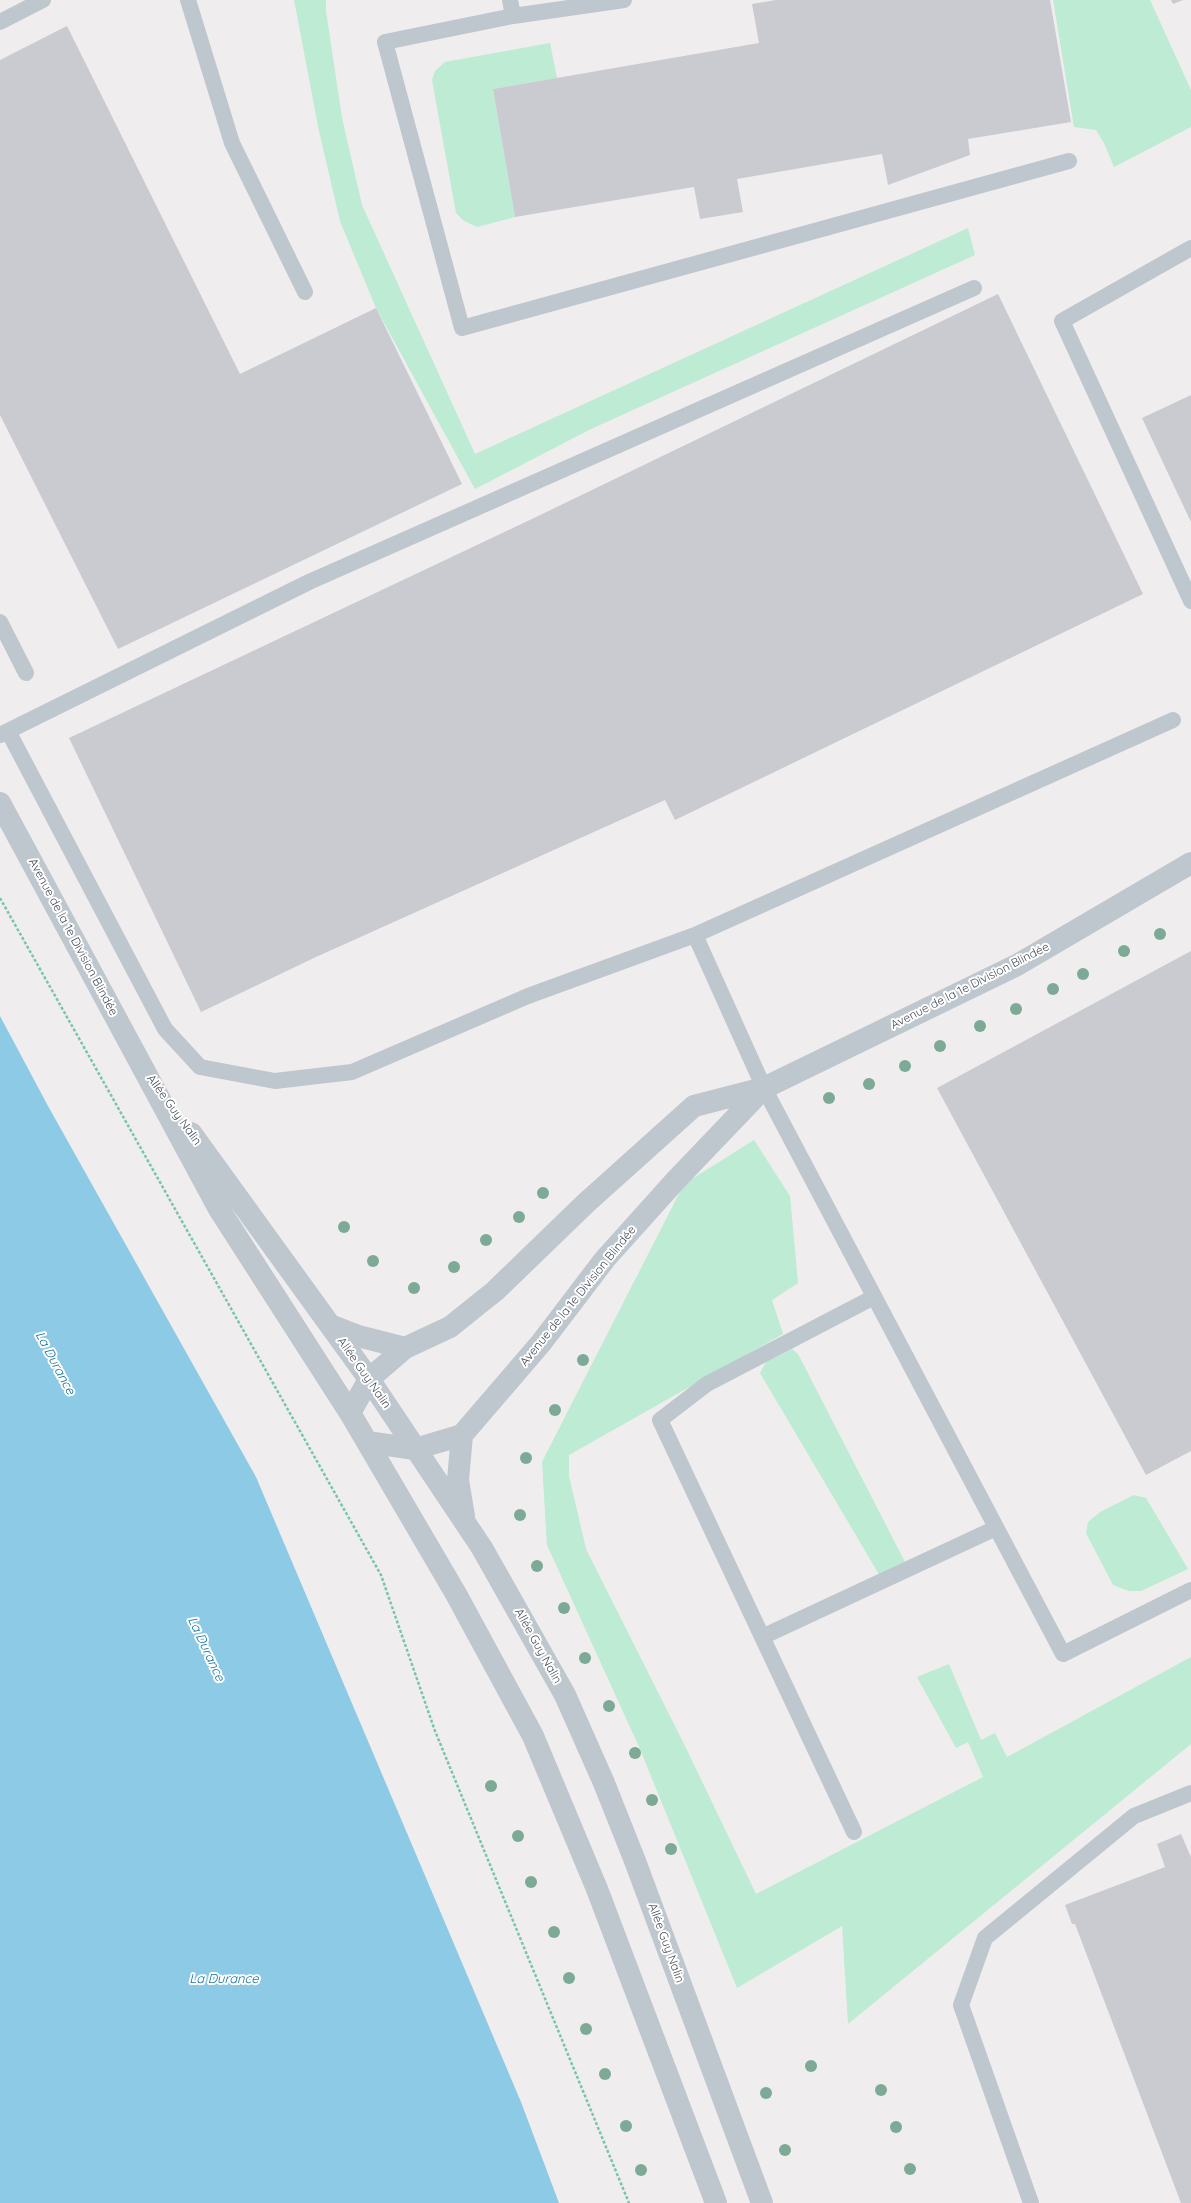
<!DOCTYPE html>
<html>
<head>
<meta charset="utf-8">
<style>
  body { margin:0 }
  canvas { display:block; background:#efeded }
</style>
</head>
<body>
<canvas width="1191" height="2203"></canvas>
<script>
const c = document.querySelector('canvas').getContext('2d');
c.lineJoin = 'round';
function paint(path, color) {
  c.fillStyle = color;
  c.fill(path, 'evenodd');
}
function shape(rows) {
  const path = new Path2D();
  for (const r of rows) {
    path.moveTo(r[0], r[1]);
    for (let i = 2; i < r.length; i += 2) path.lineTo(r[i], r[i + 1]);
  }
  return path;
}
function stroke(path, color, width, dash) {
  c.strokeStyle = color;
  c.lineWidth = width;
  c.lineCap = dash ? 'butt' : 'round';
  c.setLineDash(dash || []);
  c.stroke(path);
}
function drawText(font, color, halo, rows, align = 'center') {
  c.font = font + ' Quicksand,sans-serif';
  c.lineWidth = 4;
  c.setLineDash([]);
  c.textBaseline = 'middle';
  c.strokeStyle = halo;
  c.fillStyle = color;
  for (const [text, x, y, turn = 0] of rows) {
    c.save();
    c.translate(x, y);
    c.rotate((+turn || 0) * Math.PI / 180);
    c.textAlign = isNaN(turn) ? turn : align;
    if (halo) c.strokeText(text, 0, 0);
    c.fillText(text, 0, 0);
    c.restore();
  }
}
const green = shape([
  [294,0,326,0,326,11,342,118,362,205,475,454,968,228,975,255,591,429,475,489,376,308,340,221,319,131],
  [1053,0,1150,0,1191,90,1191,127,1114,167,1104,143,1096,130,1074,127],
  [550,43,557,78,493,89,515,217,477,227,464,221,456,213,432,80,435,71,445,62],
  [754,1140,790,1196,798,1283,772,1300,783,1334,569,1455,569,1476,586,1549,685,1746,756,1894,983,1777,968,1742,956,1748,917,1677,949,1664,981,1740,995,1733,1007,1757,1191,1657,1191,1744,848,2024,842,1926,737,1988,640,1749,547,1545,542,1462,573,1401,684,1184],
  [792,1349,798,1354,905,1562,880,1576,760,1373,766,1362],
  [1134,1495,1146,1498,1188,1569,1141,1591,1129,1591,1113,1585,1086,1533,1088,1522,1100,1512]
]);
const water = shape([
  [0,1016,48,1106,256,1477,521,2102,559,2203,0,2203]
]);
const building = shape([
  [776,0,1050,0,1071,122,968,139,970,155,888,185,882,154,737,179,743,212,700,219,694,187,515,217,493,89,759,43,752,4],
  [1171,0,1183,0,1173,4],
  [67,26,240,374,376,308,462,484,118,649,0,415,0,60],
  [998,294,1143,594,675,820,665,800,316,957,201,1012,69,738,534,518],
  [1191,395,1191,522,1142,418],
  [1191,951,1191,1451,1146,1475,937,1088],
  [1181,1834,1191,1857,1191,2203,1181,2203,1075,1924,1072,1924,1065,1905,1165,1867,1157,1844]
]);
const path = shape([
  [0,898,381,1575,435,1731,629,2203]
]);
const lane = shape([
  [188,0,232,143,305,292],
  [510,0,513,16,624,0],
  [513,16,385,42,462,328,1069,161],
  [0,22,43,0],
  [1191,248,1062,321,1191,601],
  [0,622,26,673],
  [1173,720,695,935,764,1088,1063,1654,1191,1590],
  [8,731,165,1029,200,1067,275,1081,352,1072,528,996,695,935],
  [0,735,309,582,974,288],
  [762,1637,996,1528],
  [854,1832,660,1420,707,1384,874,1297],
  [1031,2203,961,2005,985,1938,1134,1816,1191,1793]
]);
const street = shape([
  [0,803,219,1209,350,1413,456,1594,533,1736,597,1889,716,2203],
  [191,1133,369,1379,482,1548,565,1695,604,1783,635,1861,762,2203],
  [330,1325,358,1336,405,1348],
  [350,1413,369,1379,405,1348,450,1327,495,1291,586,1203,694,1106,764,1088,1017,965,1191,863],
  [462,1435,458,1480,464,1516],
  [367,1442,415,1449,462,1435,541,1343,605,1259,676,1180,764,1088]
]);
const trees = [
  [1160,934],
  [1124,951],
  [1083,974],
  [1053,989],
  [1016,1009],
  [980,1026],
  [940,1046],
  [905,1066],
  [869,1084],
  [829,1098],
  [543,1193],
  [519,1217],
  [344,1227],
  [486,1240],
  [373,1261],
  [454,1267],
  [414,1288],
  [583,1360],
  [555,1410],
  [526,1458],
  [520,1515],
  [537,1566],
  [564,1608],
  [585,1658],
  [609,1706],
  [635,1753],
  [491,1786],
  [652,1800],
  [518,1836],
  [671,1849],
  [531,1882],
  [554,1932],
  [569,1978],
  [586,2029],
  [811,2066],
  [605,2074],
  [881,2090],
  [766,2093],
  [626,2126],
  [896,2127],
  [785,2150],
  [910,2169],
  [641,2170]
];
const streetNames = [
  ["Avenue de la 1e Division Blindée",73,937,62],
  ["Avenue de la 1e Division Blindée",970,986,-27],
  ["Allée Guy Nalin",174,1110,54],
  ["Avenue de la 1e Division Blindée",578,1296,-51],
  ["Allée Guy Nalin",364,1373,55],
  ["Allée Guy Nalin",538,1646,61],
  ["Allée Guy Nalin",666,1943,70]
];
const waterNames = [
  ["La Durance",55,1363,62],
  ["La Durance",206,1649,65],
  ["La Durance",224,1979]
];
paint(green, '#bdebd3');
paint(water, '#8dcae5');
paint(building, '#cacbd1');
stroke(path, '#78c6a7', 2.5, [3, 2]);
stroke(lane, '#bec6ce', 16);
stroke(street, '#bec6ce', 22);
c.fillStyle = '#7caa97';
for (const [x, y] of trees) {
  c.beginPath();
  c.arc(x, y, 6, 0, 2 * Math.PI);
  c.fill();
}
drawText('12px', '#464e59', '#fff', streetNames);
drawText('italic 13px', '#16739c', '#fff', waterNames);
</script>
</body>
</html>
